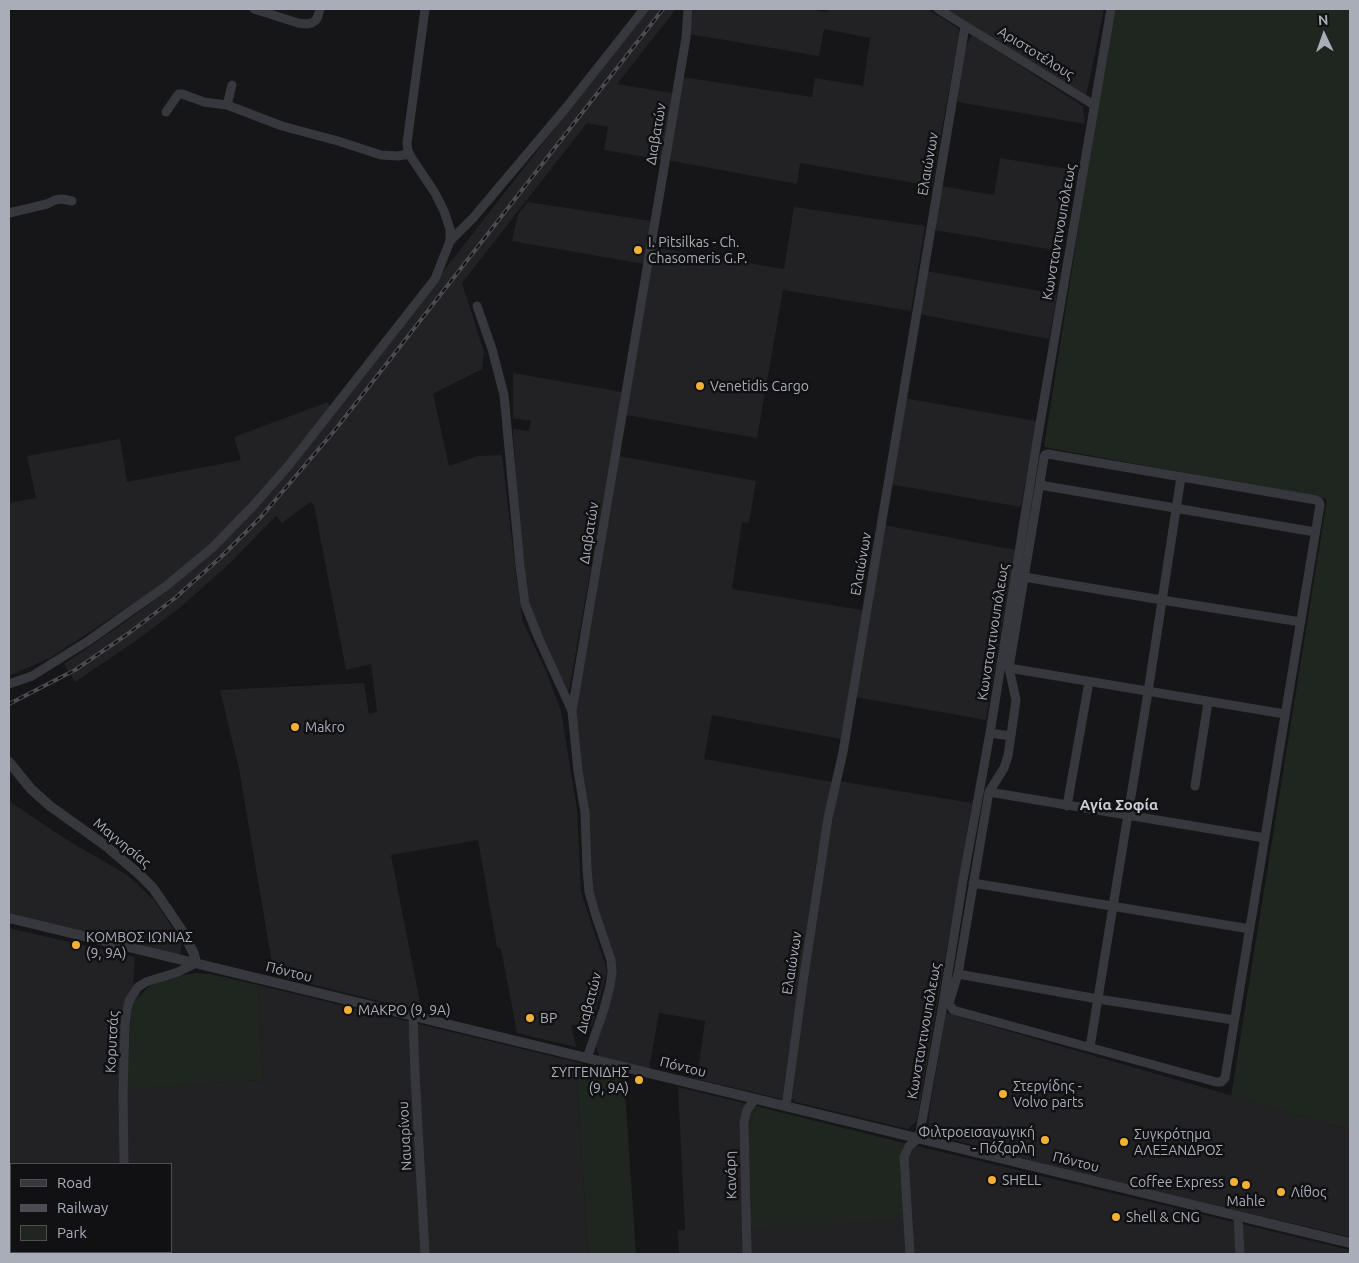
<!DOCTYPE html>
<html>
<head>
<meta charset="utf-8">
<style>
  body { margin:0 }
  #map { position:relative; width:1359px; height:1263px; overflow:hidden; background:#161618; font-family:Ubuntu,sans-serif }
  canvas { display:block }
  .frame { position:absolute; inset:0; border:10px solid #a8adb8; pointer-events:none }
  .legend { position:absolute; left:10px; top:1163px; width:162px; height:90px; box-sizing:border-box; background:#111113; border:1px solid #4d4f55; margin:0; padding:6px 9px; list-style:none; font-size:15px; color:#a8adb8 }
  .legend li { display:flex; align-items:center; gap:10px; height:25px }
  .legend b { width:25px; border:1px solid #4d4f55 }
  .north { position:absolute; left:1299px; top:10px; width:50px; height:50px; -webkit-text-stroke:4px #111113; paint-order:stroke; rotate:357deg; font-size:14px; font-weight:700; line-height:20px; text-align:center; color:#a8adb8 }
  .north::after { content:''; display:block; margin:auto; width:18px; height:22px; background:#a8adb8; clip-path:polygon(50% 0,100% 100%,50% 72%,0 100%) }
</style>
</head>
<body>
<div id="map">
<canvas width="1359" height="1263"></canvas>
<div class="frame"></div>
<ul class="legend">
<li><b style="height:6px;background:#37383d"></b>Road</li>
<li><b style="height:6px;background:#4a4c52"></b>Railway</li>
<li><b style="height:14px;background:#1e261f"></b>Park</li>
</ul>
<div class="north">N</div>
</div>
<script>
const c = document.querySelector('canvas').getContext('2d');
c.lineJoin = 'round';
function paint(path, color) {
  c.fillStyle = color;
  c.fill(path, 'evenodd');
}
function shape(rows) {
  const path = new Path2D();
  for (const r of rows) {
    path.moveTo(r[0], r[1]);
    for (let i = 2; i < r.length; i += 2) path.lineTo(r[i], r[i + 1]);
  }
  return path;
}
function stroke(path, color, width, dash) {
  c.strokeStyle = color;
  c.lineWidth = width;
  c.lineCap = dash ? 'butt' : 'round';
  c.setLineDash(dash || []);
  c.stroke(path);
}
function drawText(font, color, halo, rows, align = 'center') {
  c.font = font + ' Ubuntu,sans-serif';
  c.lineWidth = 5;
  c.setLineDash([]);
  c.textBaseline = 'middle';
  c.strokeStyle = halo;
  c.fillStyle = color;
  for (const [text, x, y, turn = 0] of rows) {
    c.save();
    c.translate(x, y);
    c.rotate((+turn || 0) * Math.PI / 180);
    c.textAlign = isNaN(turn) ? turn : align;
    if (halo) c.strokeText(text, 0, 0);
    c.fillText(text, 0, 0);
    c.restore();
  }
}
const built = shape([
  [648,9,676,9,617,84,672,93,662,160,604,150,608,127,587,123,462,283,484,352,482,369,433,394,449,466,478,456,502,455,516,575,523,622,546,671,561,711,577,809,581,892,606,967,606,975,592,1026,571,1025,576,1047,517,1033,501,949,497,947,478,840,391,855,422,1012,274,975,239,769,220,690,364,683,369,714,377,712,371,664,346,670,314,505,310,502,282,523,276,516,229,564,182,606,137,640,75,682,64,664,121,625,168,590,289,469],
  [694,9,807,9,827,12,828,9,927,9,958,28,959,34,932,186,800,163,797,184,667,160,682,77,812,97,815,78,863,86,870,38,824,29,819,56,689,34],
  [938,9,1104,9,1085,102],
  [972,35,1083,106,1085,124,958,102,958,97,955,97,962,53],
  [1000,158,1074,170,1061,251,934,230,941,186,994,195],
  [528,202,651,221,644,264,512,241,518,214],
  [794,207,925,226,911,311,783,290,757,438,626,415,653,247,784,269],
  [926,271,1057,294,1049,339,919,314],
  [513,373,622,392,569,691,562,685,531,617,522,577,513,429,529,431,531,421,513,418],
  [904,398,1036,421,1021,507,889,484],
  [328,402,330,407,264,490,209,547,163,584,50,658,9,676,9,503,36,498,27,456,120,439,127,482,241,460,234,437],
  [619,456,756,481,749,523,742,522,732,589,862,610,841,739,712,715,704,759,832,782,816,864,782,1099,697,1079,705,1021,659,1013,649,1069,600,1058,598,1054,596,1046,608,1001,614,974,594,905,575,714],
  [884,525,1015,550,986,720,855,697],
  [839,781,972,803,917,1121,908,1129,795,1102,789,1095,810,949],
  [9,801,64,838,127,875,154,900,182,943,180,955,9,913],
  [9,928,135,957,126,1087,263,1080,258,985,576,1062,588,1254,9,1254],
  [11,1164,171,1164,171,1252,11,1252],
  [946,1013,1350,1130,1350,1237,1061,1169,936,1135,928,1129,929,1113],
  [678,1087,756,1106,748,1129,900,1160,904,1143,1350,1250,1350,1254,679,1254,678,1230,685,1230]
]);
const green = shape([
  [1113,9,1350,9,1350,1130,1231,1096,1327,499,1044,447],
  [196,973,210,974,258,985,263,1080,126,1088,132,1003,150,986,175,977],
  [576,1062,624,1077,636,1254,588,1254],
  [756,1106,904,1143,900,1160,903,1219,751,1228,748,1129]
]);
const minor = shape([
  [254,9,298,23,306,24,312,23,316,20,318,16,320,9],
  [938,9,1094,105],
  [227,105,232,85],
  [166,112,177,96,179,94,182,94,204,102,227,105,282,126,338,141,381,155,398,156,409,154],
  [9,213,47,204,55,200,62,199,72,201],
  [450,241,473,218,565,109,644,9],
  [477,306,492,349,504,395,520,566,525,604,539,639,572,711],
  [1048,454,1316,500,1319,502,1320,505,1225,1078,1221,1082,1216,1082,953,1010,949,1003,958,974,989,792,1004,768,1008,756,1016,700,1009,668,1044,458,1045,455,1048,454],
  [1040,485,1315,532],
  [1024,577,1162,600,1301,622],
  [1009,668,1285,714],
  [9,684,32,676,88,641,166,586,212,548,253,506,289,465,435,279,450,241,450,229,444,211,435,193,411,157,408,151,407,143,425,9],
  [990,733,1011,736],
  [1195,786,1208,702],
  [989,792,1265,838],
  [1067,806,1089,682],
  [973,883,1250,929],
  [958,974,1098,999,1234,1020],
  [413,1016,415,1074,425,1254],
  [1090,1047,1148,692,1181,477],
  [587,1058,604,1009,610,986,612,972,611,960,596,916,589,892,587,869,585,812,578,771,572,711,686,38,688,9],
  [786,1106,803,982,828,818,843,752,965,26],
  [124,1164,123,1094,125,1025,127,1010,129,1001,138,987,146,982,178,972,196,963],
  [1238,1216,1240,1254],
  [127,1252,127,1254],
  [747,1254,744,1122,747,1110,755,1099],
  [910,1254,904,1157,909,1146,919,1138,942,1010,963,880,990,733,1036,447,1111,9]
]);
const tertiary = shape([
  [9,762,31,789,50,806,106,846,140,875,153,888,183,932,194,954,196,963],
  [9,918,1350,1243]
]);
const rail = shape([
  [9,704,75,670,129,633,175,598,220,558,260,518,335,430,663,9]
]);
const markers = [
  [638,250,5,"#f2b134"],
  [700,386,5,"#f2b134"],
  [295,727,5,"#f2b134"],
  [76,945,5,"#f2b134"],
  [348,1010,5,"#f2b134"],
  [530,1018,5,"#f2b134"],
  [639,1080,5,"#f2b134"],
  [1003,1094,5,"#f2b134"],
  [1045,1140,5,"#f2b134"],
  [1124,1142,5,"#f2b134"],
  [992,1180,5,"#f2b134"],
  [1234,1182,5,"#f2b134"],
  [1246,1185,5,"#f2b134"],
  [1281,1192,5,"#f2b134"],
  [1116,1217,5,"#f2b134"]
];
const streetNames = [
  ["Αριστοτέλους",1036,53,32],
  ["Διαβατών",656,134,-80],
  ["Ελαιώνων",928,164,-80],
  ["Κωνσταντινουπόλεως",1059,232,-80],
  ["Διαβατών",589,533,-81],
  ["Ελαιώνων",861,564,-80],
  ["Κωνσταντινουπόλεως",993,632,-81],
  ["Μαγνησίας",122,843,39],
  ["Ελαιώνων",792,963,-81],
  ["Πόντου",289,972,14],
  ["Διαβατών",589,1003,-75],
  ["Κωνσταντινουπόλεως",924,1031,-80],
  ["Κορυτσάς",112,1042,-87],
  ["Πόντου",683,1067,14],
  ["Ναυαρίνου",405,1136,-93],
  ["Πόντου",1076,1162,14],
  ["Κανάρη",731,1175,-92]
];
const poiNames = [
  ["I. Pitsilkas - Ch.",648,242],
  ["Chasomeris G.P.",648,258],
  ["Venetidis Cargo",710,386],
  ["Makro",305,727],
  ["ΚΟΜΒΟΣ ΙΩΝΙΑΣ",86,937],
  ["(9, 9Α)",86,953],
  ["ΜΑΚΡΟ (9, 9Α)",358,1010],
  ["BP",540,1018],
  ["ΣΥΓΓΕΝΙΔΗΣ",629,1072,"right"],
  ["(9, 9Α)",629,1088,"right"],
  ["Στεργίδης -",1013,1086],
  ["Volvo parts",1013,1102],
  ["Φιλτροεισαγωγική",1035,1132,"right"],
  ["- Πόζαρλη",1035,1148,"right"],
  ["Συγκρότημα",1134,1134],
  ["ΑΛΕΞΑΝΔΡΟΣ",1134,1150],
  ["SHELL",1002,1180],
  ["Coffee Express",1224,1182,"right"],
  ["Λίθος",1291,1192],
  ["Mahle",1246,1201,"center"],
  ["Shell & CNG",1126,1217]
];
const neighbourhoodNames = [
  ["Αγία Σοφία",1119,805]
];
paint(built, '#222225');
paint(green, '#1e261f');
stroke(minor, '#37383d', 9);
stroke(tertiary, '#37383d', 10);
stroke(rail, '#4a4c52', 4);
stroke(rail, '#111113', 2, [5.5]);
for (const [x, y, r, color] of markers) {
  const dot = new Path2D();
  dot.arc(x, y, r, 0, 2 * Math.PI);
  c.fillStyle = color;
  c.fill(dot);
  stroke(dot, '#111113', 2);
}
drawText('14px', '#a8adb8', '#111113', streetNames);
drawText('14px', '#a8adb8', '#111113', poiNames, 'left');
drawText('bold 15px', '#c9ccd4', '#111113', neighbourhoodNames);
</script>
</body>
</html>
